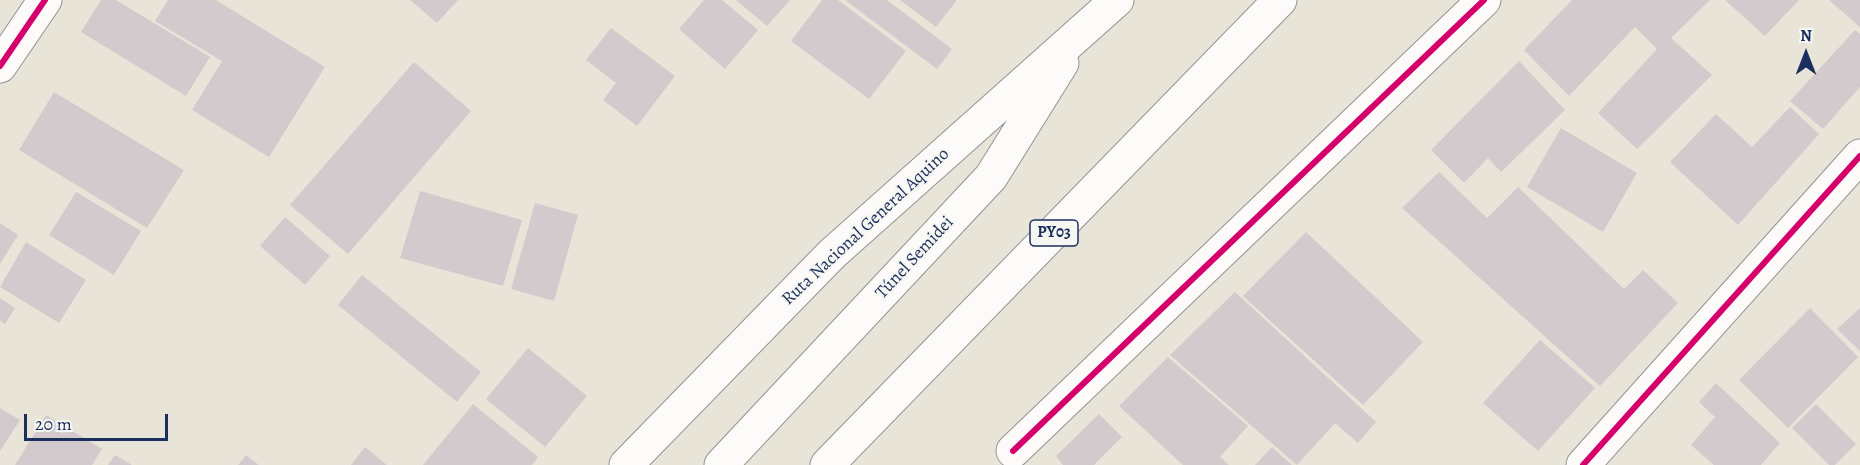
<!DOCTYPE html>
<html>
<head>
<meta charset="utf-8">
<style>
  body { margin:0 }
  #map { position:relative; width:1860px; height:465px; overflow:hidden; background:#e8e4d7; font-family:Alegreya,serif }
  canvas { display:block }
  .north { position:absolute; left:1776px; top:24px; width:60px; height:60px; -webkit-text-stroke:4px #f6f6f2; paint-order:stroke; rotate:0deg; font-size:16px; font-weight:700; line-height:24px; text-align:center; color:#1b2f5e }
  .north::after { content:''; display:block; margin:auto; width:21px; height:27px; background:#1b2f5e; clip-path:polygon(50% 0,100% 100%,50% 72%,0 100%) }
  .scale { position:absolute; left:24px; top:414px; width:144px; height:27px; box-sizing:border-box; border:3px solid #1b2f5e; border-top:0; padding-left:8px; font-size:18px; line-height:21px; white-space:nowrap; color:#1b2f5e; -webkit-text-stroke:4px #f6f6f2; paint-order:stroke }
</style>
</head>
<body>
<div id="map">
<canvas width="1860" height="465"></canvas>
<div class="north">N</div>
<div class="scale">20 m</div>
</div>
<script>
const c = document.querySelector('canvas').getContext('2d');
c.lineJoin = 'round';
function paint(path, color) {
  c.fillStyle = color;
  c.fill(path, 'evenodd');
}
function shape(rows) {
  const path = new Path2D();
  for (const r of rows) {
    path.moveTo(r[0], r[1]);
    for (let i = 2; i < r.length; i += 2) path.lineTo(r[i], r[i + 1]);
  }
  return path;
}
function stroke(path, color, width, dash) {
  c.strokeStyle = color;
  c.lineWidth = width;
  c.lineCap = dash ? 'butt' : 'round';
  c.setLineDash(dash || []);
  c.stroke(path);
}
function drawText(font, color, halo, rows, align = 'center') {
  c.font = font + ' Alegreya,serif';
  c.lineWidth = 4.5;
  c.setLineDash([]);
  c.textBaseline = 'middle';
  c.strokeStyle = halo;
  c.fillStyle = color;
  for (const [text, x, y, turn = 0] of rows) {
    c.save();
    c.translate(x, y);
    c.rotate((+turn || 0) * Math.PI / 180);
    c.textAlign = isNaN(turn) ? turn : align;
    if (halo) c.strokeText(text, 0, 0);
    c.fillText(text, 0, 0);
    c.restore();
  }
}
const building = shape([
  [101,0,116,0,210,57,186,96,81,32],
  [168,0,216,0,325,67,269,157,192,110,222,61,155,21],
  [410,0,458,0,437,23],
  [704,0,722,0,758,30,725,69,679,29],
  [736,0,790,0,767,26],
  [822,0,838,0,906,51,869,99,791,41],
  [845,0,887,0,952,49,937,69],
  [900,0,957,0,936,27],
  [1572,0,1710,0,1671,38,1712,75,1637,149,1598,113,1657,49,1635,27,1569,96,1524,50],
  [1725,0,1799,0,1765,36],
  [1829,0,1860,0,1860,27],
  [611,28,675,76,637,126,603,100,616,83,586,60],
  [1855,30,1860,34,1860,87,1823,129,1790,101],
  [1519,61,1565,110,1501,172,1488,158,1464,183,1431,150],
  [414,62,471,111,348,254,290,205],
  [54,92,184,170,147,228,19,150],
  [1790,107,1819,134,1738,225,1670,162,1716,114,1752,147],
  [1561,128,1637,173,1603,232,1527,187],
  [1439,172,1487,218,1518,187,1624,289,1643,270,1678,303,1600,386,1402,208],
  [420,191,522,220,503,286,400,258],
  [76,192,141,231,114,275,49,235],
  [535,203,578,215,554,301,511,289],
  [285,217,330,256,305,285,260,246],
  [0,223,18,235,0,264],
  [1306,232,1423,342,1363,405,1243,296],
  [26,242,86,280,59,323,0,287],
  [362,275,481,372,457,402,338,305],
  [1235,292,1376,422,1358,443,1335,423,1297,465,1170,355],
  [0,298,15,308,5,324,0,320],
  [1810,308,1858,357,1788,428,1739,380],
  [1860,308,1860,351,1837,329],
  [1540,340,1595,388,1538,451,1483,403],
  [528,348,587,396,545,447,486,399],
  [1168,357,1248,426,1220,457,1229,465,1183,465,1119,406],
  [1716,383,1780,443,1761,465,1714,465,1691,445,1715,417,1699,402],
  [473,404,538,457,532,465,423,465],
  [1816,404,1856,444,1835,465,1829,465,1792,428],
  [0,408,20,420,0,451],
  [1099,414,1122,437,1094,465,1063,465,1056,456],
  [46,415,102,449,92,465,15,465],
  [365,447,387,465,351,465],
  [1272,447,1292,465,1255,465],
  [115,455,132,465,108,465],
  [246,455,259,465,238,465]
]);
const minor = shape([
  [0,66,45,0],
  [1013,451,1484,0],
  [1583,465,1860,156]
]);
const trunk = shape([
  [626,465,832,254,1117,0],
  [721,465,991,177,1062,63],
  [827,465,1280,0]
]);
const cycleway = shape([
  [0,66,45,0],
  [1013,451,1484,0],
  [1583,465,1860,156]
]);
const shields = [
  [1054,233,48]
];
const shieldNames = [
  ["PY03",1054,233]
];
const streetNames = [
  ["Ruta Nacional General Aquino",866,227,-43],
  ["Túnel Semidei",915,258,-47]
];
paint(building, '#d3cacd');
stroke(minor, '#929494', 35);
stroke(trunk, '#929494', 35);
stroke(minor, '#fcfbf9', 33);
stroke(trunk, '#fcfbf9', 33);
stroke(cycleway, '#d6006c', 6);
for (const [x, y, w] of shields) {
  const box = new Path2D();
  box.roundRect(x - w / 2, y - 13, w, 26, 4.5);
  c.fillStyle = '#f6f6f2';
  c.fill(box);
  stroke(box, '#1b2f5e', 1.5);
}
drawText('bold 16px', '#1b2f5e', null, shieldNames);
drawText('18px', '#1b2f5e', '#f6f6f2', streetNames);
</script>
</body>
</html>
